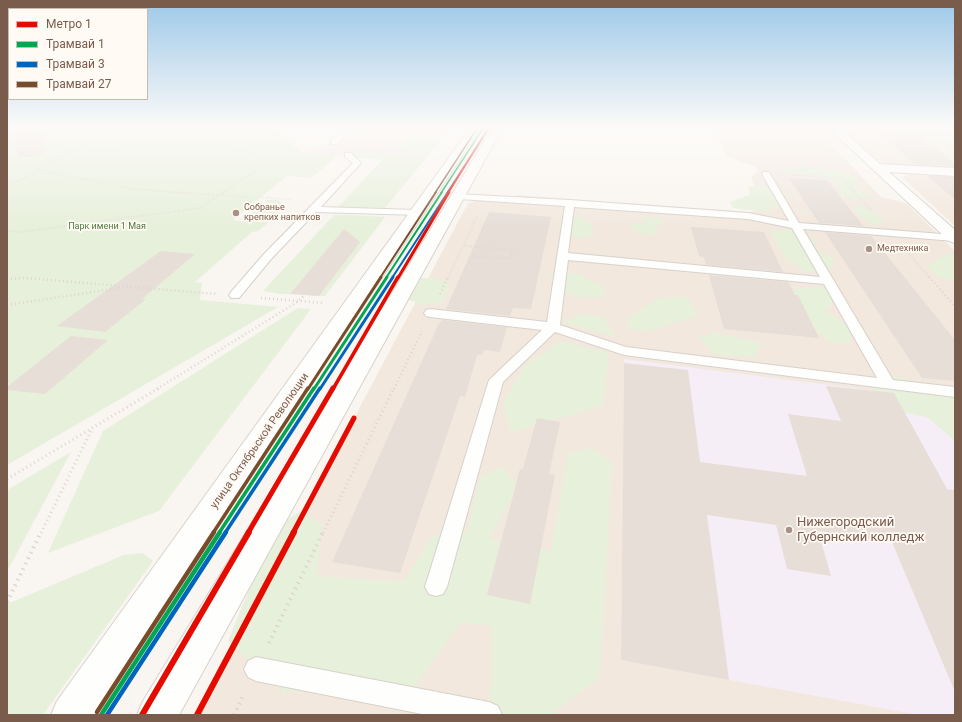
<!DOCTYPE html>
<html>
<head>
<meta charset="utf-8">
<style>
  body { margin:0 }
  #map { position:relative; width:962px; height:722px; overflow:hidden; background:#f9f5f0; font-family:Roboto,sans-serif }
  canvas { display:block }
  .frame { position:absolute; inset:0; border:8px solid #7a5c4d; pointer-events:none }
  .legend { position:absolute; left:8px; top:8px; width:140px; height:92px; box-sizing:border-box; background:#fffaf3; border:1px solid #cabbb1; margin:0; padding:5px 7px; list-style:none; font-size:12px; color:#7a5c4d }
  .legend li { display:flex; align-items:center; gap:8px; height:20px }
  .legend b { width:20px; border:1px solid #cabbb1 }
</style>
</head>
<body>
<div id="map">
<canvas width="962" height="722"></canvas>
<div class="frame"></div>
<ul class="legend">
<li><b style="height:5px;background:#e50b00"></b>Метро 1</li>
<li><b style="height:5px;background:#00a651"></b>Трамвай 1</li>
<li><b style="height:5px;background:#0065bd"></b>Трамвай 3</li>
<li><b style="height:5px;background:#7a4b2a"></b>Трамвай 27</li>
</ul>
</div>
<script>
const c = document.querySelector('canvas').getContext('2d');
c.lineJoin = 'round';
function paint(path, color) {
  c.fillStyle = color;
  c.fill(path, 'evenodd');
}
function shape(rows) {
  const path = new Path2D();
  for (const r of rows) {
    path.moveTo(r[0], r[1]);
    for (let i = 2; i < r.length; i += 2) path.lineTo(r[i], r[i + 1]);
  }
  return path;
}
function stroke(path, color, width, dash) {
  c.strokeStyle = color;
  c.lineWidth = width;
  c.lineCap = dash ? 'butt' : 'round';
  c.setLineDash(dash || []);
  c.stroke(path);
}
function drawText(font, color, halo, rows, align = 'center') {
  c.font = font + ' Roboto,sans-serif';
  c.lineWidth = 3.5;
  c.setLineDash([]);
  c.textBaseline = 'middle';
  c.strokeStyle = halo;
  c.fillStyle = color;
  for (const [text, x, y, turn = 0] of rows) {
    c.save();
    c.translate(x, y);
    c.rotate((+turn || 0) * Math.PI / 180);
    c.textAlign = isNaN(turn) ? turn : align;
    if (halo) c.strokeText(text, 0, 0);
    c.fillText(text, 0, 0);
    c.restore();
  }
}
const residential = shape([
  [713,127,806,127,831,131,844,144,831,144,881,197,906,203,955,251,955,715,197,715,468,203,475,201,496,201,517,195,750,212,762,207,751,177,758,171,756,167,727,157],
  [845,128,934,132,955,146,955,169,889,165,878,160,843,130],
  [906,175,955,176,955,226,903,178]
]);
const commercial = shape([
  [366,127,450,127,427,157,364,153,348,155,302,152,334,142,353,138]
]);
const education = shape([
  [624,359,955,401,955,715,919,715,621,660]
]);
const green = shape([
  [7,127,277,127,273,128,302,152,339,155,311,178,287,176,233,220,245,222,250,217,253,211,265,203,267,200,279,200,286,207,258,231,252,232,195,282,202,283,200,300,278,307,7,465],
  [419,128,421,137,440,140,430,154,396,152],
  [934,132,955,133,955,150,950,149,940,143,929,140,924,136,942,137],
  [358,151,372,152,373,153,427,157,385,208,338,207,382,160,357,158,353,157,351,154],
  [801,164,820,170,837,171,858,178,857,189,874,197,857,199,842,196,836,182,818,174,789,174,781,170],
  [762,185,780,190,787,201,766,212,733,208,730,202,749,195,749,187],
  [852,206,863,206,886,221,874,225,863,220],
  [334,215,352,215,385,217,325,296,319,296,338,270,312,268,290,294,280,294,263,291],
  [580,216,592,225,591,237,574,238,559,221],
  [641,217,659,217,665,224,654,226,659,233,648,235,632,230,630,223,644,225],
  [789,229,812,237,817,249,835,260,830,273,807,272,786,260,770,231],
  [949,253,955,255,955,281,937,277,927,265],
  [576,273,603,287,605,297,580,298,553,286,550,274],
  [414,278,438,278,450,284,443,302,423,305,404,298],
  [823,286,843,298,824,310,849,326,851,343,831,343,793,314,787,290],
  [687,297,698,315,649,331,629,329,627,318,659,298],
  [298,308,311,309,159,511,48,553,103,431],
  [582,314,604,317,615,337,563,322],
  [713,332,761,343,755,357,713,354,699,338],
  [560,341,609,353,603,406,510,432,503,402,525,365],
  [895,376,955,392,955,441,927,417,891,410,870,387],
  [592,448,612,462,600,678,550,715,490,715,492,626,462,622,413,688,282,692,228,641,275,527,301,511,322,524,317,576,403,582,433,535,467,532,480,477,501,467,519,485,489,539,551,552,568,453],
  [71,452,9,568,7,568,7,490],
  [143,553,153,561,43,715,7,715,7,604,124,555]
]);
const building = shape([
  [11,127,44,127,45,152,31,157,19,157],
  [878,132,918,134,955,163,955,166,915,164],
  [928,176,955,177,955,200],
  [789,178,827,180,863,226,819,223],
  [489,212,551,217,531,309,513,308,510,316,446,309],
  [691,227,764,232,783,272,706,265,704,257,699,256],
  [344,229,360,242,319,296,290,294],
  [825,232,871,236,955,340,955,381,922,378],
  [161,251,195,254,142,299,146,299,105,332,57,326],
  [709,275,788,282,795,295,798,295,819,338,724,329],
  [442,320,507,327,500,352,484,350,482,355,477,355,465,397,460,396,400,573,332,562,439,323,440,323],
  [71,336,108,340,45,394,7,390,7,387],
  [624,363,688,370,700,462,807,476,788,414,841,421,826,386,894,393,947,489,955,490,955,692,892,542,818,531,831,576,787,569,776,525,707,515,729,680,621,660],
  [537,418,560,422,549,474,555,475,530,604,487,595,520,469,523,469]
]);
const pathFar4 = shape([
  [396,128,450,129],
  [78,147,120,127],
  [77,148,100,151,157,143,192,141,254,153,262,160,262,166,223,193],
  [37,170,133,189,186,193],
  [790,175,842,178,855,193],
  [7,187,77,148,64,127]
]);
const pathFar3 = shape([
  [171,192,248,197],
  [854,192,872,211],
  [261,197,293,200],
  [7,231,20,232,200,208,224,192],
  [464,246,513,250,510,259,473,256],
  [909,254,930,278],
  [448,278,477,216]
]);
const pathFar2 = shape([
  [929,277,955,306],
  [7,279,26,278,216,294],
  [440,294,448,277],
  [261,298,323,303],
  [7,305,119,288],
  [157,389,297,302,305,295],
  [394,389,422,331]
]);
const pathFar1 = shape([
  [7,479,159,388],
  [41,533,92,429],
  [323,533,394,388]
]);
const path = shape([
  [7,602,41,532],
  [269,643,323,532],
  [234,715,244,694]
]);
const lane = shape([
  [349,127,356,127,337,144,331,144,331,140,349,127],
  [345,153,351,153,361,163,321,207,417,210,420,211,422,213,420,215,316,212,272,258,239,298,231,298,229,295,231,292,264,254,353,163,345,157,345,153],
  [763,172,769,172,799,223,955,235,955,241,803,229,893,380,955,387,955,397,624,355,555,332,503,382,447,587,443,594,436,596,429,594,425,587,489,380,542,330,430,317,426,316,424,313,426,310,430,309,547,322,565,206,459,199,456,198,455,196,456,194,570,200,748,213,789,221,762,174,763,172],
  [574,207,748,219,792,228,820,277,568,253,574,207],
  [568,260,824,284,877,378,626,347,560,325,568,260],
  [256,657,489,702,498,706,502,715,427,715,256,681,248,677,244,669,248,661,256,657]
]);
const street = shape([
  [828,127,839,127,880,164,955,168,955,176,889,172,955,230,955,243,949,241,828,127]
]);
const secondary = shape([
  [471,127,481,127,94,715,51,715,57,701,471,127],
  [493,127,503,127,179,715,137,715,143,701,493,127],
  [888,127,955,127,955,133,893,130,888,127]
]);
const tram1Far4 = shape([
  [441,193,484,127]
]);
const tram1Far3 = shape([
  [386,278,442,192]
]);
const tram1Far2 = shape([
  [314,389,387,277]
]);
const tram1Far1 = shape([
  [219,533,314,388]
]);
const tram1 = shape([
  [101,715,220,532]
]);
const tram2Far4 = shape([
  [447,193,488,130]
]);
const tram2Far3 = shape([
  [392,278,448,192]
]);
const tram2Far2 = shape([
  [320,389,393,277]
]);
const tram2Far1 = shape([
  [225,533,320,388]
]);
const tram2 = shape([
  [107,715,226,532]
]);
const tram3Far4 = shape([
  [435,193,478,127]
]);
const tram3Far3 = shape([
  [380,278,436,192]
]);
const tram3Far2 = shape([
  [308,389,381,277]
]);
const tram3Far1 = shape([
  [213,533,308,388]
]);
const tram3 = shape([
  [97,712,214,532]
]);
const metro1Far4 = shape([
  [448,193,489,127]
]);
const metro1Far3 = shape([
  [398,278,449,192]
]);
const metro1Far2 = shape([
  [333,389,398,277]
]);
const metro1Far1 = shape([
  [248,533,333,388],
  [293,533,354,418]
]);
const metro1 = shape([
  [142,715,249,532],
  [197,715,294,532]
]);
const markers = [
  [236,213,4,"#a69286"],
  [869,249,4,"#a69286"],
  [789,530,4,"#a69286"]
];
const farPoinames = [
  ["Собранье",244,208],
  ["крепких напитков",244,218],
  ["Медтехника",877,249]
];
const farParknames = [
  ["Парк имени 1 Мая",107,227]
];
const streetNames = [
  ["улица Октябрьской Революции",260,441,-55]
];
const nearPoinames = [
  ["Нижегородский",797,523],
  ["Губернский колледж",797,538]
];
paint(residential, '#f2e8de');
paint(commercial, '#f6e8e1');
paint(education, '#f6eef6');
paint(green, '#e7f0db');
paint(building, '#e6ded7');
stroke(lane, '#d7d1cb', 2);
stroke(street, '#d7d1cb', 2);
stroke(secondary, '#d9d2cb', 2);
stroke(pathFar4, '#dcd5d0', 1.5, [0.5, 1.5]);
stroke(pathFar3, '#dcd5d0', 2, [0.5, 2]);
stroke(pathFar2, '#dcd5d0', 2.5, [1, 3]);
stroke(pathFar1, '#dcd5d0', 3, [1, 3.5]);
stroke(path, '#dcd5d0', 4, [1.5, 4.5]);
paint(lane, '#fefefd');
paint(street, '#fefefd');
paint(secondary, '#fefefd');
stroke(tram1Far4, '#00a651', 1.5);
stroke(tram1Far3, '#00a651', 2);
stroke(tram1Far2, '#00a651', 3);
stroke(tram1Far1, '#00a651', 3.5);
stroke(tram1, '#00a651', 4.5);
stroke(tram2Far4, '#0065bd', 1.5);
stroke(tram2Far3, '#0065bd', 2);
stroke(tram2Far2, '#0065bd', 3);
stroke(tram2Far1, '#0065bd', 3.5);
stroke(tram2, '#0065bd', 4.5);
stroke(tram3Far4, '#7a4b2a', 1.5);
stroke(tram3Far3, '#7a4b2a', 2);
stroke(tram3Far2, '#7a4b2a', 3);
stroke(tram3Far1, '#7a4b2a', 3.5);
stroke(tram3, '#7a4b2a', 4.5);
stroke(metro1Far4, '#e50b00', 2);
stroke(metro1Far3, '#e50b00', 3);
stroke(metro1Far2, '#e50b00', 3.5);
stroke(metro1Far1, '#e50b00', 5);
stroke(metro1, '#e50b00', 6);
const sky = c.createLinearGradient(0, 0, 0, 228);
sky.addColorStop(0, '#9ec9e9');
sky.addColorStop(0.56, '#fcfaf8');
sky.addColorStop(1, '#fcfaf800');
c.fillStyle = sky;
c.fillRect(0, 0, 962, 228);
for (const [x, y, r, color] of markers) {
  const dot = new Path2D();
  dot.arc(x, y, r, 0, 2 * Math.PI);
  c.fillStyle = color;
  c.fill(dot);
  stroke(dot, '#fffaf3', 1.5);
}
drawText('9px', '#7a5c4d', '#fffaf3', farPoinames, 'left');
drawText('9px', '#537a41', '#fffaf3', farParknames);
drawText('11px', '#7a5c4d', '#fffaf3', streetNames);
drawText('13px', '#7a5c4d', '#fffaf3', nearPoinames, 'left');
</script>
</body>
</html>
